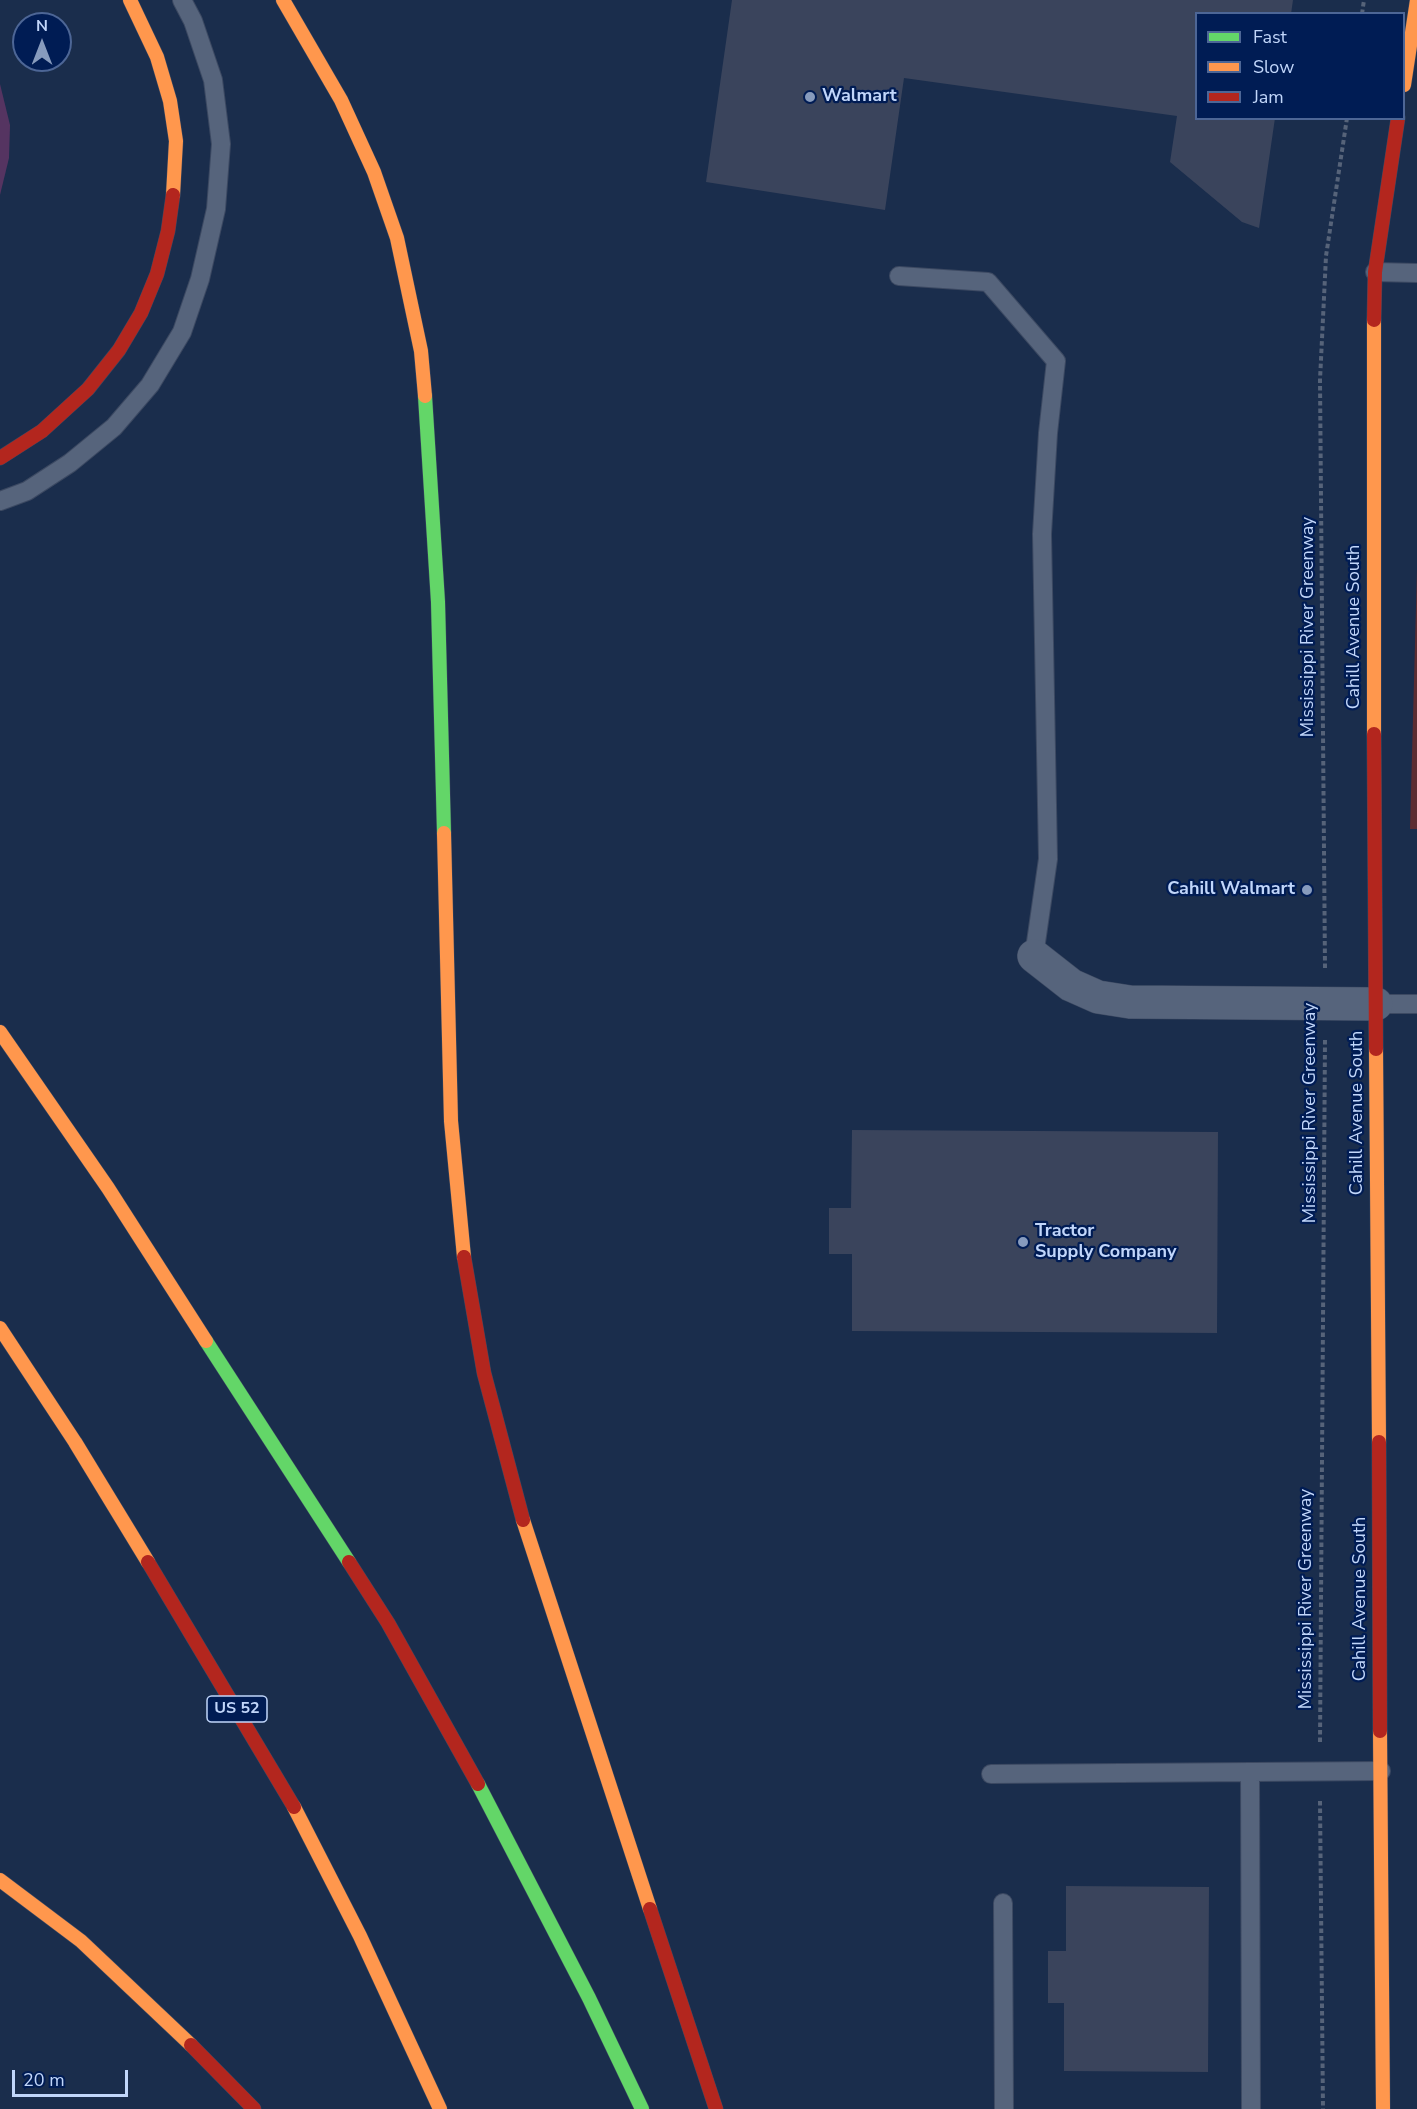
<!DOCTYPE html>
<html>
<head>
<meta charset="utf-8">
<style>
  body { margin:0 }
  #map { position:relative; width:1417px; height:2109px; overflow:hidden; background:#1a2d4c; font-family:"Nunito Sans",sans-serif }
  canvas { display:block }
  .legend { position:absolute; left:1195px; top:12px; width:210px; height:108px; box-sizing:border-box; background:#001c54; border:2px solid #4d6696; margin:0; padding:8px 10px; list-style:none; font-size:18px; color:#c1d6fa }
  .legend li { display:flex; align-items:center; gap:12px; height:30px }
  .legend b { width:30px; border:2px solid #4d6696 }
  .north { position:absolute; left:12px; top:12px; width:60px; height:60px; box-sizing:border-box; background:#001c54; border:2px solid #4d6696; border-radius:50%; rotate:0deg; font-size:16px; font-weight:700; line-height:24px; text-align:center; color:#c1d6fa }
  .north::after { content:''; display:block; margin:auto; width:21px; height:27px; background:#879bbd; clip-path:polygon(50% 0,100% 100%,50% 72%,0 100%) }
  .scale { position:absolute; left:12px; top:2070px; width:116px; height:27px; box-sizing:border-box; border:3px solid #c1d6fa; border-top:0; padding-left:8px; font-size:18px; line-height:21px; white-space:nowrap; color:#c1d6fa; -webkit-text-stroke:4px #001c54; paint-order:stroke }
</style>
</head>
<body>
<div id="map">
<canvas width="1417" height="2109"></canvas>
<ul class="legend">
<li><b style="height:8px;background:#63d668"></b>Fast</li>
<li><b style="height:8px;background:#ff974d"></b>Slow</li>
<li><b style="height:8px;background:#b3261e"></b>Jam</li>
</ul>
<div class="north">N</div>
<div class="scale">20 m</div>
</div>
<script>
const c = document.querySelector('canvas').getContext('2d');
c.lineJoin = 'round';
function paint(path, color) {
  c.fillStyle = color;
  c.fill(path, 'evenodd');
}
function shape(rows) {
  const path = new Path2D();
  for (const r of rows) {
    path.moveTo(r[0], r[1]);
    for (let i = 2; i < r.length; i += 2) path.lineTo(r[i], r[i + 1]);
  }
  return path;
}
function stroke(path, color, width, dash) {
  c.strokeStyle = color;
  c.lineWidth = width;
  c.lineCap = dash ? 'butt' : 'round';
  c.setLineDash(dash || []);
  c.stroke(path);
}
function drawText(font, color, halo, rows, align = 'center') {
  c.font = font + ' "Nunito Sans",sans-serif';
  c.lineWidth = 4.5;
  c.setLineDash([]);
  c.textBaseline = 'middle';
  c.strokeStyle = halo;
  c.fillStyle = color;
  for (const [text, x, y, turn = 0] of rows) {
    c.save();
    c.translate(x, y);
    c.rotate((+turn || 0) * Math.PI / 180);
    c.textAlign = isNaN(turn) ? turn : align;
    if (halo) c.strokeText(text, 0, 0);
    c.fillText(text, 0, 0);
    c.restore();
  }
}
const green = shape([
  [1417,569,1417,829,1410,829]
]);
const water = shape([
  [0,84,10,125,9,158,0,195]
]);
const building = shape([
  [732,0,1293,0,1291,14,1196,14,1196,118,1275,118,1259,228,1242,222,1170,162,1177,116,904,78,885,210,706,182],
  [852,1130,1218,1132,1217,1333,852,1331,852,1254,829,1254,829,1208,851,1208],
  [1066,1886,1209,1887,1208,2072,1064,2071,1064,2003,1048,2003,1048,1951,1066,1951]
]);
const path = shape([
  [1362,14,1364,0],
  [1325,968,1320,380,1326,256,1347,118],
  [1320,1742,1325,1039],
  [1320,1801,1323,2109]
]);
const lane = shape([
  [1375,272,1417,273],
  [899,276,988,282,1056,361,1048,433,1042,534,1048,859,1034,956],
  [0,501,27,491,70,463,114,427,150,385,182,332,200,279,216,209,221,144,213,80,193,21,182,0],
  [1376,1004,1417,1004],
  [1250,1772,1251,2109],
  [991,1774,1381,1771],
  [1003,1903,1004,2109]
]);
const street = shape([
  [1034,956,1071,985,1098,997,1130,1002,1376,1004]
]);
const fast = shape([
  [425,396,438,602,444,833],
  [206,1341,349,1562],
  [478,1784,589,1998,642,2109]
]);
const slow = shape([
  [130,0,157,57,170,101,176,141,173,195],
  [283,0,341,100,374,172,397,238,421,351,425,396],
  [1404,85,1417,0],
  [1374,734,1374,320],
  [444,833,451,1121,464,1257],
  [0,1032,108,1188,206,1341],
  [1376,1049,1379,1442],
  [0,1328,75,1442,148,1562],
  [523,1520,650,1909],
  [1380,1731,1383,2109],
  [294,1807,360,1936,440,2109],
  [0,1880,81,1941,191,2045]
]);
const jam = shape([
  [1374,320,1375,272,1398,118],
  [0,458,42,431,88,389,119,350,141,313,157,274,168,231,173,195],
  [1374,734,1376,1049],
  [464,1257,484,1373,523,1520],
  [1379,1442,1380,1731],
  [148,1562,294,1807],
  [349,1562,388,1623,478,1784],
  [650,1909,716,2109],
  [191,2045,254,2109]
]);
const markers = [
  [810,97,6,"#879bbd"],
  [1307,890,6,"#879bbd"],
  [1023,1242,6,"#879bbd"]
];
const shields = [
  [237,1709,60]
];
const shieldNames = [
  ["US 52",237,1709]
];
const poiNames = [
  ["Walmart",822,97],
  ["Cahill Walmart",1295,890,"right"],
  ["Tractor",1035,1232],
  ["Supply Company",1035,1253]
];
const streetNames = [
  ["Mississippi River Greenway",1309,627,-90],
  ["Cahill Avenue South",1355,627,-90],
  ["Mississippi River Greenway",1311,1113,-90],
  ["Cahill Avenue South",1358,1113,-90],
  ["Mississippi River Greenway",1307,1599,-90],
  ["Cahill Avenue South",1361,1599,-90]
];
paint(green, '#5c2d32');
paint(water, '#553461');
paint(building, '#3a445c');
stroke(lane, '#3c4962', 20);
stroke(street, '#3c4962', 34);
stroke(fast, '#3c4962', 15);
stroke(slow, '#3c4962', 15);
stroke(jam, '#3c4962', 15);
stroke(path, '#566379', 4, [4.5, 3]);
stroke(lane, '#56647c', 18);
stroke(street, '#56647c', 33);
stroke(fast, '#63d668', 14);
stroke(slow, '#ff974d', 14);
stroke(jam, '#b3261e', 14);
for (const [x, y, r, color] of markers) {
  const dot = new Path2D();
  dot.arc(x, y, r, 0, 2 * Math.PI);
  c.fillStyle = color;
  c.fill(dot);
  stroke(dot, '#001c54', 2);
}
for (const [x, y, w] of shields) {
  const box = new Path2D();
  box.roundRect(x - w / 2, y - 13, w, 26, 4.5);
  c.fillStyle = '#001c54';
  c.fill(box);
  stroke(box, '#c1d6fa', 1.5);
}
drawText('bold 16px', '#c1d6fa', null, shieldNames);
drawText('bold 18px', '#c1d6fa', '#001c54', poiNames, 'left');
drawText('18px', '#c1d6fa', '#001c54', streetNames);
</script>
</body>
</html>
